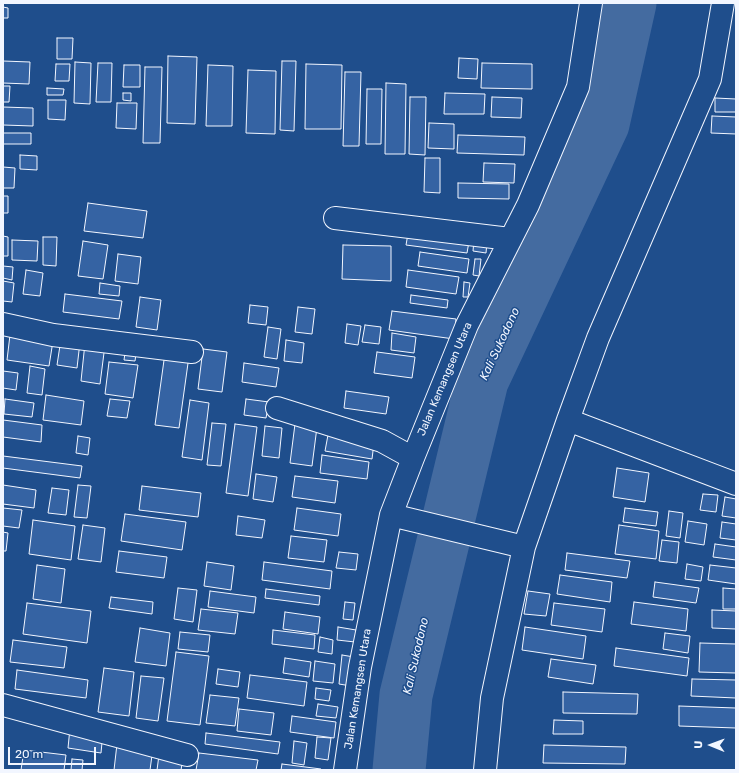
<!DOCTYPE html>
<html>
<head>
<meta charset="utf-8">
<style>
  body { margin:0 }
  #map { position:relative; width:739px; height:773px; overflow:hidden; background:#1f4e8c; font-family:Rubik,sans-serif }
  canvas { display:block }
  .frame { position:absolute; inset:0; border:4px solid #f2f6ff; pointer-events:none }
  .north { position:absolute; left:691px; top:725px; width:40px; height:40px; -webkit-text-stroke:3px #1f4e8c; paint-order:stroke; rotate:271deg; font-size:11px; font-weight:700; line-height:16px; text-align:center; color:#f2f6ff }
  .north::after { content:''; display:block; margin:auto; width:14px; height:18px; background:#f2f6ff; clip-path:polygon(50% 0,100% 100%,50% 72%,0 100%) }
  .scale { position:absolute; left:8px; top:747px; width:88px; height:18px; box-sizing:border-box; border:2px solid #f2f6ff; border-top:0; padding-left:5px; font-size:12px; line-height:14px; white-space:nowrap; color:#f2f6ff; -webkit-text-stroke:3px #1f4e8c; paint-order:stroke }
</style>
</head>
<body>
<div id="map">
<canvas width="739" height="773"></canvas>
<div class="frame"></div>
<div class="north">U</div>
<div class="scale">20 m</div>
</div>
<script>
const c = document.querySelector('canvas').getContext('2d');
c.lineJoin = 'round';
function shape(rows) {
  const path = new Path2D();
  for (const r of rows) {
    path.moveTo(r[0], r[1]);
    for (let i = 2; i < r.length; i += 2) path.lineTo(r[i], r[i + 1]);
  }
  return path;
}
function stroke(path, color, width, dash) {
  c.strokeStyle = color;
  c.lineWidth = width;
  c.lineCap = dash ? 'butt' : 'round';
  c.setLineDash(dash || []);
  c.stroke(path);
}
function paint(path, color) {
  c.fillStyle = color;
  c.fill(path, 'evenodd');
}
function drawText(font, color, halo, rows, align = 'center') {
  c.font = font + ' Rubik,sans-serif';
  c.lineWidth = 3;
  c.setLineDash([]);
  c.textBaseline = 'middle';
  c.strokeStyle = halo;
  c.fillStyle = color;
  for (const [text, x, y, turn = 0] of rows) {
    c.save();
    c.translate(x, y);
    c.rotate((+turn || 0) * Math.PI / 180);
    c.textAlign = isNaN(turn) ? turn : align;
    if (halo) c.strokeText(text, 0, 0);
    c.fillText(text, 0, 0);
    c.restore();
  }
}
const river = shape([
  [399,770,406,695,482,381,603,124,630,3]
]);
const building = shape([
  [3,7,8,8,8,18,3,18,3,7],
  [57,38,73,38,72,59,57,59,57,38],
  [168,56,197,57,195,124,167,123,168,56],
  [459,58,478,59,477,79,458,78,459,58],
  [3,61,30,62,29,84,3,83,3,61],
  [282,61,296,61,294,131,280,130,282,61],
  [75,62,91,63,90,104,74,103,75,62],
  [98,63,112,63,111,102,96,102,98,63],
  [482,63,532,64,532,89,481,88,482,63],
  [56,64,70,64,69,81,55,81,56,64],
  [306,64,342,65,341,129,305,129,306,64],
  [124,65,140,65,140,87,123,87,124,65],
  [208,65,233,66,232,126,206,126,208,65],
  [145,67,162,67,160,143,143,143,145,67],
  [248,70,276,71,275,134,246,133,248,70],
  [345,72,361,72,359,146,343,146,345,72],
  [386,83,406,84,405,154,385,154,386,83],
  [3,86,10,86,9,102,3,102,3,86],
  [47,88,64,89,63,95,47,95,47,88],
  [367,89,382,89,381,144,366,144,367,89],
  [123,93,131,93,131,101,123,100,123,93],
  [445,93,485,94,484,114,444,114,445,93],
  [410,97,426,97,425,155,409,154,410,97],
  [492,97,522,98,521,118,491,117,492,97],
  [715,98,736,99,736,112,715,112,715,98],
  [48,100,66,100,65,120,48,119,48,100],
  [117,103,137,103,136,129,116,128,117,103],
  [3,107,33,108,33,126,3,125,3,107],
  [712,116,736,117,736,134,711,133,712,116],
  [429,123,454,124,454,149,428,148,429,123],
  [3,133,31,133,31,144,3,144,3,133],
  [458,135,525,137,524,155,457,153,458,135],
  [20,155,37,156,37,170,20,169,20,155],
  [425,158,440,158,440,193,424,192,425,158],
  [484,163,515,164,514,183,483,182,484,163],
  [3,167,15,168,14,188,3,188,3,167],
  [458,183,509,184,509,199,458,198,458,183],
  [3,196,8,196,8,213,3,213,3,196],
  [88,203,147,211,143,238,84,231,88,203],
  [409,228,470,236,467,253,406,245,409,228],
  [3,236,8,237,8,256,3,256,3,236],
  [43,237,57,237,56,266,43,265,43,237],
  [12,240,38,241,37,261,12,260,12,240],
  [474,240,487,242,486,253,473,251,474,240],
  [83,241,108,245,103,279,78,276,83,241],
  [343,245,391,246,391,281,342,279,343,245],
  [420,252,469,259,467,273,418,266,420,252],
  [118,254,141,257,138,284,115,281,118,254],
  [475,259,481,259,479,276,473,275,475,259],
  [3,266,13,267,12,280,3,278,3,266],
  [26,270,43,273,40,296,23,294,26,270],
  [408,270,459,277,456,294,406,287,408,270],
  [3,281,14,283,12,302,3,301,3,281],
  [464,282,470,283,468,297,463,297,464,282],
  [100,283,120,286,119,296,99,294,100,283],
  [65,294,122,301,119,319,63,312,65,294],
  [411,295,448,300,447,308,410,303,411,295],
  [140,297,161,300,157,330,136,327,140,297],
  [250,305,268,307,266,325,248,323,250,305],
  [298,307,315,309,312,334,295,332,298,307],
  [392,311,456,319,454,339,389,330,392,311],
  [347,324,361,326,358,345,345,343,347,324],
  [365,325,381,327,379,344,362,342,365,325],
  [268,327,281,329,277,359,264,357,268,327],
  [392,333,416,337,414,353,391,350,392,333],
  [10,335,53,341,49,366,7,360,10,335],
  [61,339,80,342,77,368,57,365,61,339],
  [286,340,304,343,302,363,284,361,286,340],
  [85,343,105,345,100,384,81,381,85,343],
  [126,346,137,347,135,361,124,360,126,346],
  [203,349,227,352,222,392,198,389,203,349],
  [377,352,415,357,412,378,374,373,377,352],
  [165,353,189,356,179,428,155,425,165,353],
  [109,362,138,365,133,398,105,394,109,362],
  [244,363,279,368,276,387,242,382,244,363],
  [30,366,45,369,42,395,27,393,30,366],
  [3,371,18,373,16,390,3,388,3,371],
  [346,391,389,397,386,414,344,408,346,391],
  [46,395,84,401,81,425,43,420,46,395],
  [5,399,34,403,32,417,4,414,5,399],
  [110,399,130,401,127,418,107,416,110,399],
  [246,399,269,402,266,418,244,415,246,399],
  [190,400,209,403,202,460,182,457,190,400],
  [3,420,42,425,41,442,3,437,3,420],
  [212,423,226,424,221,466,207,465,212,423],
  [235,424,257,427,248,496,226,493,235,424],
  [295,424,317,427,312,466,290,463,295,424],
  [265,426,282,428,279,458,262,456,265,426],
  [328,435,374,443,372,459,325,451,328,435],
  [78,436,90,438,88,455,76,453,78,436],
  [322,455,369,462,367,479,320,473,322,455],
  [3,456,82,466,80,478,3,468,3,456],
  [617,468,649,473,645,502,613,497,617,468],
  [256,474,277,477,273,502,253,499,256,474],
  [295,476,338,481,335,503,292,497,295,476],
  [3,485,36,490,34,508,3,504,3,485],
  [78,485,91,486,87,518,74,517,78,485],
  [142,486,201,493,198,517,139,510,142,486],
  [52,488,69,490,66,515,48,513,52,488],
  [703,494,718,495,716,512,700,510,703,494],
  [725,497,736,499,736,518,722,516,725,497],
  [3,508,22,510,19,528,3,526,3,508],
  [297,508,341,514,338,536,294,530,297,508],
  [625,508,658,512,656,526,623,522,625,508],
  [669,511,683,513,680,538,666,536,669,511],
  [125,514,186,522,182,550,121,541,125,514],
  [238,516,265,520,262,538,236,535,238,516],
  [33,520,75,526,71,560,29,554,33,520],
  [688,521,707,524,704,545,685,542,688,521],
  [722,522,736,524,736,540,720,538,722,522],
  [83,525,105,528,101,562,78,559,83,525],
  [619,525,659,531,656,559,615,554,619,525],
  [3,532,8,533,6,551,3,551,3,532],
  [291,536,327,540,324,562,288,558,291,536],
  [662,540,679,542,677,563,659,561,662,540],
  [715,544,736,547,736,560,713,557,715,544],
  [119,551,167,557,164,578,116,572,119,551],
  [339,552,358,554,356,570,336,568,339,552],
  [567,553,630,561,627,578,565,570,567,553],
  [207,562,234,566,231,590,204,586,207,562],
  [264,562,332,571,330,589,262,580,264,562],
  [687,564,703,567,701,581,685,579,687,564],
  [37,565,65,569,61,603,33,599,37,565],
  [710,565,736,568,736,584,708,580,710,565],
  [560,575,612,582,610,602,557,594,560,575],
  [655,582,699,588,696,603,653,597,655,582],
  [178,588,197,590,193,622,174,619,178,588],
  [723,588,736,589,736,609,723,609,723,588],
  [266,589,320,596,319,605,265,598,266,589],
  [210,591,256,597,254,613,208,607,210,591],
  [528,591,550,594,546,616,524,614,528,591],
  [111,597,153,602,152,614,109,608,111,597],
  [345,602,355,603,353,620,343,619,345,602],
  [634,602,688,609,686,631,631,624,634,602],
  [27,603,91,611,87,643,23,634,27,603],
  [554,603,605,609,602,632,551,625,554,603],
  [201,609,238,613,235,634,198,630,201,609],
  [712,610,736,611,736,629,712,628,712,610],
  [285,612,320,617,318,634,283,629,285,612],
  [338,627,356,630,355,642,337,640,338,627],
  [525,627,586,636,583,659,522,650,525,627],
  [140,628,170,633,166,666,135,662,140,628],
  [273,630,315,635,314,649,272,644,273,630],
  [180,632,210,635,208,652,178,649,180,632],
  [665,633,690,636,688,653,663,649,665,633],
  [320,637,333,640,332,654,318,652,320,637],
  [13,640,67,647,64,668,10,662,13,640],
  [700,643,736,644,736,673,699,672,700,643],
  [616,648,689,658,687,676,614,666,616,648],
  [176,652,209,656,200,725,167,721,176,652],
  [342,655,354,657,351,686,339,684,342,655],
  [285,658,311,662,309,677,283,673,285,658],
  [551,659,596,665,593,684,548,677,551,659],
  [315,661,335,664,333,683,313,681,315,661],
  [104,668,134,672,129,716,98,712,104,668],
  [218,669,240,672,238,687,216,684,218,669],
  [17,670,88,680,86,698,15,689,17,670],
  [250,675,307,682,304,706,247,698,250,675],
  [141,676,164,678,158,721,136,718,141,676],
  [692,679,736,680,736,698,691,696,692,679],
  [316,688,331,690,329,701,315,699,316,688],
  [563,692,638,694,637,714,563,713,563,692],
  [210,695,239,698,235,726,206,723,210,695],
  [318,704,338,707,336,718,316,716,318,704],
  [679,706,736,708,736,728,679,726,679,706],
  [239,709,274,713,271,735,237,731,239,709],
  [292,716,336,722,334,738,290,732,292,716],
  [554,720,583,721,583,734,553,734,554,720],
  [70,728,103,732,101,753,68,748,70,728],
  [206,733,280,742,278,754,205,744,206,733],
  [317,737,331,738,328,760,315,758,317,737],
  [294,741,307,743,304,765,292,763,294,741],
  [117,744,153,748,150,770,114,770,117,744],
  [544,745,626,747,625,764,543,763,544,745],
  [24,750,66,755,64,770,21,770,24,750],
  [199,753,258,760,256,770,196,770,199,753],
  [159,755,183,758,181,770,157,770,159,755],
  [72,759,83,760,82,770,71,770,72,759],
  [282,764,321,769,321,770,281,770,282,764]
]);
const minor = shape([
  [335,218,510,239],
  [3,324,53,335,192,352],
  [277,408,382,441,413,458],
  [568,420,736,484],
  [391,515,524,547],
  [3,705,187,755],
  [345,770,360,667,391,515,413,458,467,325,528,205,578,87,591,3],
  [485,770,492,698,524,547,568,420,598,338,710,79,723,3]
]);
const streetNames = [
  ["Jalan Kemangsen Utara",445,379,-67],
  ["Jalan Kemangsen Utara",358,689,-81]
];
const waterNames = [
  ["Kali Sukodono",500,344,-65],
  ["Kali Sukodono",416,656,-77]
];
stroke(river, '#446ba0', 53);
paint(building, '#3563a3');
stroke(building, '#f2f6ff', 1);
stroke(minor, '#f2f6ff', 24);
stroke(minor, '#1f4e8c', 22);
drawText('11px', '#f2f6ff', '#1f4e8c', streetNames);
drawText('italic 12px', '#f2f6ff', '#1f4e8c', waterNames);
</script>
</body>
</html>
